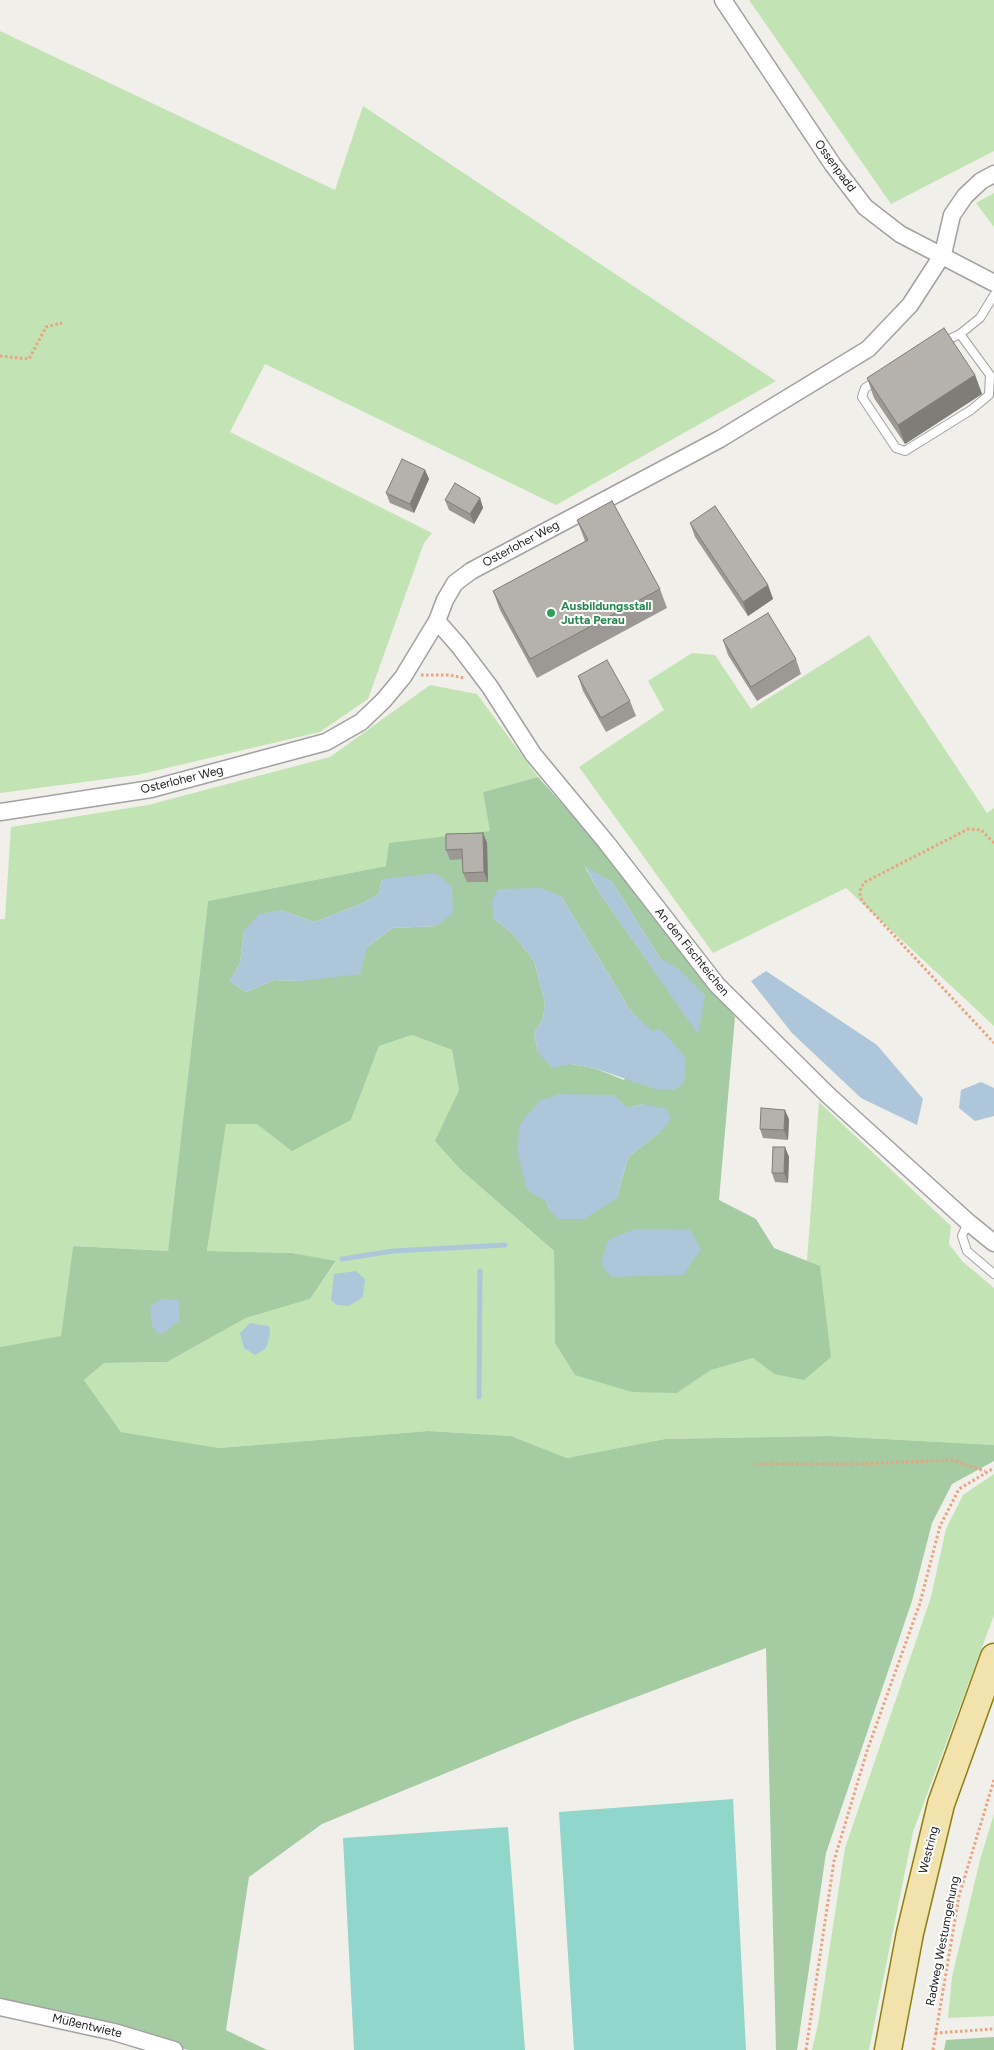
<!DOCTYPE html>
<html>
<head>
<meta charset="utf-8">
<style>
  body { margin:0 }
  canvas { display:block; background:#f0efe9 }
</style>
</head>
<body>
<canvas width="994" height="2050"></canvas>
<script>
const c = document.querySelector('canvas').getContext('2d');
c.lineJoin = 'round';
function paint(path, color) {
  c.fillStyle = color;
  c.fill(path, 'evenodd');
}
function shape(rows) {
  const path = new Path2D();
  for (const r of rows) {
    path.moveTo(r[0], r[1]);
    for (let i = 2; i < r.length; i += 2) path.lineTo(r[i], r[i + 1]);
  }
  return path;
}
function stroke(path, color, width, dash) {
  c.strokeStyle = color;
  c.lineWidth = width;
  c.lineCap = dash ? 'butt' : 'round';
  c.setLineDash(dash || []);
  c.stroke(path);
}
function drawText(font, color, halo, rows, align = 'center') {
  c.font = font + ' Figtree,sans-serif';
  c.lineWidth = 4;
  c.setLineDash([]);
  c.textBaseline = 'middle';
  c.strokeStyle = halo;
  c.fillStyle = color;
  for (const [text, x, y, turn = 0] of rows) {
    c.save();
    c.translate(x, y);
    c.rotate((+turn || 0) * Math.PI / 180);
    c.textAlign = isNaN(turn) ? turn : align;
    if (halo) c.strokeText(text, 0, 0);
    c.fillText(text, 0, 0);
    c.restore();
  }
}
const grass = shape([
  [749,0,994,0,994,151,891,204],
  [0,31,335,190,363,106,776,381,556,505,265,364,230,432,432,533,424,543,368,699,320,732,137,775,0,793],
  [994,193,994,227,976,203],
  [869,635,987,813,994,808,994,1026,846,888,713,953,579,767,664,710,648,681,692,653,715,655,751,709],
  [430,685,477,694,538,777,483,792,491,831,448,837,386,866,208,901,168,1251,73,1246,61,1337,0,1347,0,919,5,919,11,827,148,805,330,757],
  [412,1035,452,1050,459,1090,436,1141,460,1169,554,1251,555,1343,677,1393,711,1370,753,1358,774,1374,820,1267,807,1261,819,1102,951,1226,949,1244,962,1261,994,1288,994,1445,829,1436,665,1439,567,1458,511,1436,428,1431,219,1448,121,1432,84,1380,104,1363,167,1362,246,1318,310,1299,336,1262,292,1253,207,1251,226,1123,351,1120,379,1046],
  [994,1474,994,1615,913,1832,869,2050,812,2050,818,2024,845,1848,931,1597,946,1529,963,1495],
  [994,1814,994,2016,948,2018,952,1977,980,1860]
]);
const forest = shape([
  [538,777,599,845,735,1017,719,1200,756,1219,774,1248,820,1266,831,1357,804,1380,774,1374,753,1358,711,1370,677,1393,632,1392,575,1375,555,1343,554,1251,460,1169,435,1141,459,1090,452,1050,412,1035,379,1046,351,1120,292,1151,257,1124,226,1124,207,1251,292,1253,336,1261,310,1299,246,1318,167,1362,104,1363,84,1380,121,1432,219,1448,428,1431,511,1436,567,1458,665,1439,829,1436,994,1445,994,1461,952,1484,932,1523,912,1601,826,1853,797,2050,776,2050,766,1648,575,1720,322,1824,249,1877,226,2030,267,2050,188,2050,115,2028,0,2002,0,1347,61,1336,73,1246,168,1251,208,901,386,866,389,843,490,831,483,792],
  [585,867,612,882,660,958,698,1033,599,892],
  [382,879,437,926,393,928,367,947,302,981,274,980,246,992,230,981,240,963,244,931,281,910,315,922,363,903,379,894],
  [561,896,630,1010,652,1032,624,1080,594,1068,571,1064,538,1052,534,1033,543,1019,545,1002,534,961,513,934,493,918],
  [642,1104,660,1132,628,1157,617,1198,550,1211,546,1201,628,1108],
  [994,2037,994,2050,944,2050,946,2040]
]);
const pitch = shape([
  [733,1799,746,2050,574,2050,559,1812],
  [508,1827,525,2050,354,2050,343,1838]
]);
const water = shape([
  [585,866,612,882,660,958,680,970,705,995,698,1034,599,892],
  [436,873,452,886,453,913,437,926,393,928,367,947,360,974,302,981,274,980,246,992,230,981,240,963,244,931,259,914,281,910,315,922,363,903,379,894,382,879],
  [540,888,561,896,630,1010,652,1031,660,1029,686,1057,684,1083,674,1090,655,1089,594,1068,571,1064,552,1068,538,1052,534,1033,543,1019,545,1002,534,961,513,934,493,918,492,901,498,889],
  [766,971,877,1045,923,1099,917,1125,861,1098,792,1033,751,981],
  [981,1082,994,1088,994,1116,975,1121,959,1108,961,1090],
  [559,1094,614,1095,628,1108,642,1104,667,1109,671,1119,660,1132,628,1157,617,1198,584,1219,559,1219,550,1211,546,1201,527,1190,517,1151,520,1124,539,1101],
  [635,1229,690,1230,701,1249,683,1275,611,1277,601,1263,608,1240],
  [356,1271,365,1279,363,1297,349,1306,337,1305,331,1300,334,1274],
  [162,1299,179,1300,180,1320,161,1335,152,1327,150,1306],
  [250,1323,269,1326,270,1335,266,1348,255,1355,244,1348,240,1333]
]);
const stream = shape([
  [342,1259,393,1251,505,1245],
  [479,1397,480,1271]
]);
const path = shape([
  [0,356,29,359,46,327,62,323],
  [421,675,449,675,464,678],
  [994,843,981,830,968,829,865,882,861,887,860,894,862,901,994,1043],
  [756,1464,859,1464,951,1460,985,1471],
  [935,2033,994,2029],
  [806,2050,834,1861,867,1751,920,1603,940,1526,959,1489,994,1468],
  [933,2050,959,1896,994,1780]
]);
const service = shape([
  [941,343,960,334,980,318,994,295],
  [878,380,865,388,862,397,896,448,905,451,971,410,989,395,990,375,960,334],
  [968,1222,962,1236,967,1251,994,1274]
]);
const minor = shape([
  [723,0,833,165,865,207,900,234,994,283],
  [437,621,459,646,490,687,533,754,606,842,717,985,828,1095,968,1222,994,1243],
  [0,812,151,789,326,742,361,722,384,700,403,677,437,621,445,600,455,583,471,571,720,439,868,349,910,305,943,254,952,215,965,196,981,181,994,174],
  [0,2007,114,2032,174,2050]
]);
const primary = shape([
  [888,2050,910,1933,941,1804,994,1657]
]);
const wall = shape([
  [975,375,982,394,905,444,874,398,867,378],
  [425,470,429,479,414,513,390,503,386,493],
  [480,498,483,508,474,524,449,510,445,500],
  [577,520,660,589,667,608,537,678,500,610,493,591,585,541],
  [690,523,768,585,773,599,748,616,695,537],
  [723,640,796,659,801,674,757,701,728,655],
  [578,676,630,701,636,716,606,732,583,691],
  [483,833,487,843,488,882,467,882,463,873,463,859,450,860,446,850],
  [789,1119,788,1140,763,1138,760,1129],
  [785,1147,789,1157,788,1183,775,1182,772,1173]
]);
const shadedWall = shape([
  [975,375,982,394,905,444,898,425],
  [425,470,429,479,414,513,410,504],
  [480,498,483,508,474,524,470,514],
  [768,585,773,599,748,616,743,602],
  [483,833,487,843,488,882,484,872],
  [785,1110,789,1119,788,1140,784,1130],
  [785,1147,789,1157,788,1183,784,1173]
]);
const building = shape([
  [944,328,975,375,898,425,867,378,944,328],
  [402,459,425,470,410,504,386,493,402,459],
  [455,483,480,498,470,514,445,500,455,483],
  [612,501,660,589,530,659,493,591,588,540,577,520,612,501],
  [715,506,768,585,743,602,690,523,715,506],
  [768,613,796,659,751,687,723,640,768,613],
  [607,660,630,701,601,718,578,676,607,660],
  [483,833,484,872,463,873,462,849,446,850,446,834,483,833],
  [761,1108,785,1110,784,1130,760,1129,761,1108],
  [773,1147,785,1147,784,1173,772,1173,773,1147]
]);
const markers = [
  [551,613,5,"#2e9e5b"]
];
const streetNames = [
  ["Ossenpadd",835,166,54],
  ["Osterloher Weg",521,544,-28],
  ["Osterloher Weg",182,780,-14],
  ["An den Fischteichen",692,952,51],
  ["Westring",929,1850,-76],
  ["Radweg Westumgehung",943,1941,-79],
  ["Müßentwiete",87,2026,13]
];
const leisureNames = [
  ["Ausbildungsstall",561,606],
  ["Jutta Perau",561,620]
];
paint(grass, '#c2e4b5');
paint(forest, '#a5cba2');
paint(pitch, '#90d6ca');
paint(water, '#aec6d9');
stroke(stream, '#aec6d9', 5);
stroke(service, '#a2a2a2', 10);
stroke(minor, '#a2a2a2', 19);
stroke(primary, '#8d7f11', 29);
stroke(path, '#eba27f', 3, [2.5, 2.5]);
stroke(service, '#fff', 8);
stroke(minor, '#fff', 16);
stroke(primary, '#f2e3ac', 26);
paint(wall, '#9c9994');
paint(shadedWall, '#7f7d78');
paint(building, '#b5b2ac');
stroke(building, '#7f7d78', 1);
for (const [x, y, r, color] of markers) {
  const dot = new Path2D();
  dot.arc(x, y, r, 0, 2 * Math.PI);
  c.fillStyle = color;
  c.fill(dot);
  stroke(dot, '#fff', 2);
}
drawText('12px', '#212121', '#fff', streetNames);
drawText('bold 12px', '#27864d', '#fff', leisureNames, 'left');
</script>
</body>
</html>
